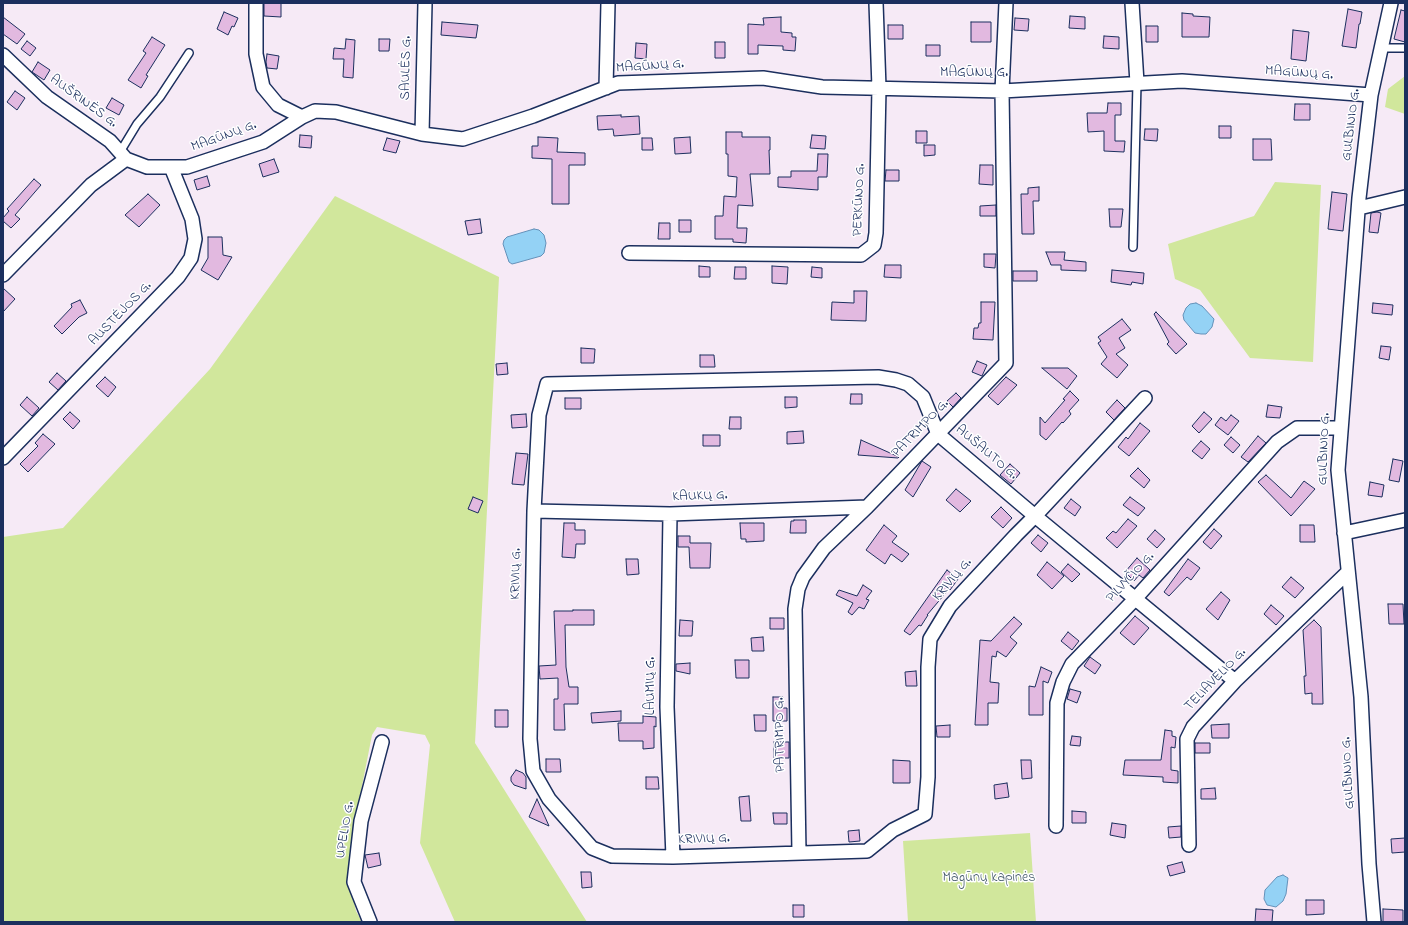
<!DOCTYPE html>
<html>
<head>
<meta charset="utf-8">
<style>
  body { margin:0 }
  #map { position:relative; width:1408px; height:925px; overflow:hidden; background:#f6eaf6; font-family:"Indie Flower",sans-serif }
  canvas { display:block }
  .frame { position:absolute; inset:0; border:4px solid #1b2f5e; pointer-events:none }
</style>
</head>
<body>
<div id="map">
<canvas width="1408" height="925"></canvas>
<div class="frame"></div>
</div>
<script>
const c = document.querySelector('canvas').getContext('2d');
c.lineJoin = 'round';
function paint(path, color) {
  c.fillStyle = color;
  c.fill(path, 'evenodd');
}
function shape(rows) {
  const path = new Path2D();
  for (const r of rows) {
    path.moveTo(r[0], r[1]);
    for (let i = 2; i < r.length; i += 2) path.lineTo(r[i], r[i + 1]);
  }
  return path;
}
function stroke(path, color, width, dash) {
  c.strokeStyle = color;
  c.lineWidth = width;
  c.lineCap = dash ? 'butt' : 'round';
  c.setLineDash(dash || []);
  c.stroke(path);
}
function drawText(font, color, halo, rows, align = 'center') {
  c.font = font + ' "Indie Flower",sans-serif';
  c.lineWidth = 3;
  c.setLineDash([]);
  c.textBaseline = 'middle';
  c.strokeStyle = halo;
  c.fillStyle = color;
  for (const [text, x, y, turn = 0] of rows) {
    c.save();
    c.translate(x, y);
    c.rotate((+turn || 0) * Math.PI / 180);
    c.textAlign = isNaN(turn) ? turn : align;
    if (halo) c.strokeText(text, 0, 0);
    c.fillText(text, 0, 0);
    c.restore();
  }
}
const green = shape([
  [1405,76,1405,114,1385,107,1388,89],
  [1275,182,1321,185,1313,362,1250,358,1200,290,1175,279,1168,244,1254,216],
  [335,196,499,277,475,743,587,922,455,922,420,843,430,745,425,735,377,727,372,735,351,842,350,884,356,911,362,922,3,922,3,537,63,528,210,369],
  [1030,833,1036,922,908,922,903,841]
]);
const water = shape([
  [534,229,539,230,544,235,546,243,544,253,541,256,516,263,512,264,509,262,503,244,504,240,507,237,534,229],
  [1196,303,1202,306,1214,319,1212,327,1206,334,1201,334,1195,333,1184,320,1183,315,1186,308,1190,304,1196,303],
  [1283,875,1288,878,1286,894,1283,901,1276,907,1267,905,1264,899,1265,890,1277,877,1283,875]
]);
const building = shape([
  [264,3,281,3,281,17,264,16,264,3],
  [1348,9,1362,12,1360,24,1359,24,1356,48,1342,46,1348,9],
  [1401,10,1405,11,1405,42,1394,39,1401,10],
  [224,12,238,18,234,27,232,26,228,35,217,29,224,12],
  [1182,13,1193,14,1193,16,1210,17,1209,37,1182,37,1182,13],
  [1070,16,1085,17,1085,29,1069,28,1070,16],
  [3,17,25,34,17,44,3,34,3,17],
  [781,17,781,32,792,33,792,37,796,37,795,51,783,50,783,46,758,45,758,54,748,54,748,24,764,25,763,18,781,17],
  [1015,18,1029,19,1028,31,1014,30,1015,18],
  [442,22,478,25,476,38,441,35,442,22],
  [971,22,991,22,991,42,971,42,971,22],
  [888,25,903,25,903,39,888,39,888,25],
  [1146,26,1158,26,1158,42,1146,42,1146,26],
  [1293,30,1309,32,1306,61,1291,59,1293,30],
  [1104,36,1119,37,1119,49,1103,48,1104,36],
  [152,37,165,45,146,75,148,76,141,88,128,80,146,53,143,51,152,37],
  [346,39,355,40,353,78,343,77,344,59,333,59,334,48,345,49,346,39],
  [379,39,390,39,389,51,379,51,379,39],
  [27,41,36,48,30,56,21,49,27,41],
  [715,42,725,42,725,58,715,58,715,42],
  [636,43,647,44,646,59,635,58,636,43],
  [926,45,940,45,940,56,926,56,926,45],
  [267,54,279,56,277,69,267,68,266,62,267,54],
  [38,62,50,70,44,80,32,72,38,62],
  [15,91,25,98,17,110,7,102,15,91],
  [112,98,124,105,119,115,106,108,112,98],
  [1108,103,1121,103,1121,115,1115,115,1115,141,1125,141,1124,152,1104,151,1104,131,1088,132,1087,113,1107,113,1108,103],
  [1295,104,1310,104,1310,120,1294,120,1295,104],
  [621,115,621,117,639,116,640,134,614,136,613,129,598,130,597,116,621,115],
  [1219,126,1231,126,1231,138,1219,138,1219,126],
  [1145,129,1158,129,1157,141,1144,140,1145,129],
  [916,131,927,131,927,143,916,143,916,131],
  [726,132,742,132,742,137,770,137,770,150,769,150,770,174,750,174,753,206,738,205,737,228,747,228,746,243,733,242,733,239,715,239,715,216,723,216,724,196,736,197,737,177,728,176,728,154,726,154,726,132],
  [300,135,312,136,311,148,299,147,300,135],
  [812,135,826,136,825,149,810,148,812,135],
  [538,137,558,138,557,152,585,153,585,165,569,165,569,204,552,204,552,159,532,158,532,146,538,146,538,137],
  [690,137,691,153,675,154,674,138,690,137],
  [387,138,400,141,396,153,383,150,387,138],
  [642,138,652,138,653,150,642,150,642,138],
  [1253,139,1271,139,1272,160,1253,160,1253,139],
  [924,145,935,145,935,155,924,156,924,145],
  [818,154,828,154,827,177,818,177,818,190,778,187,778,177,791,177,791,171,817,171,818,154],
  [274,159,279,172,263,177,259,164,274,159],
  [980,165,993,165,993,185,979,184,980,165],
  [886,170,899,170,899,181,885,181,886,170],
  [207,176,210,186,197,190,194,180,207,176],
  [34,179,41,185,15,215,20,219,11,228,3,221,3,218,9,211,7,209,34,179],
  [1039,187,1039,201,1033,201,1034,234,1022,234,1021,194,1028,194,1028,188,1039,187],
  [1332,192,1347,194,1343,231,1328,229,1332,192],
  [148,194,160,205,139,227,125,215,148,194],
  [996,205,996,216,980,216,980,206,996,205],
  [1109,209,1123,209,1121,227,1110,227,1109,209],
  [1377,212,1381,213,1378,233,1369,232,1371,213,1377,212],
  [480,219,482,233,468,235,465,221,480,219],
  [679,220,691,220,691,232,679,232,679,220],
  [659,223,670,223,670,239,658,239,659,223],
  [208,237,222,237,223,255,232,257,218,280,201,270,208,258,208,237],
  [1046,252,1065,252,1064,260,1086,262,1086,271,1061,270,1061,265,1051,265,1046,252],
  [984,254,996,254,995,268,984,267,984,254],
  [885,265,901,265,901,278,884,277,885,265],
  [699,266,710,267,710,277,699,277,699,266],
  [772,266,788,267,787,284,772,283,772,266],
  [735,267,746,267,746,279,734,279,735,267],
  [812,267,822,268,822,278,811,277,812,267],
  [1112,270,1144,273,1143,284,1132,282,1131,285,1111,282,1112,270],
  [1013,271,1037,271,1037,281,1013,281,1013,271],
  [3,288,15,299,3,312,3,288],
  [854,291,867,291,866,321,831,320,832,302,854,303,854,291],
  [80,300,87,313,79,317,62,334,54,326,72,307,71,304,80,300],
  [981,302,995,302,993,340,973,339,974,328,978,328,979,323,981,323,981,302],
  [1373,303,1393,305,1392,315,1372,313,1373,303],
  [1156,312,1187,344,1176,354,1167,344,1169,342,1154,314,1156,312],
  [1122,319,1131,330,1119,338,1125,348,1116,354,1128,365,1117,378,1101,364,1107,357,1098,343,1101,341,1098,337,1122,319],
  [1381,346,1391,347,1389,360,1379,358,1381,346],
  [581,348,595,349,594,363,581,363,581,348],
  [700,355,714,355,715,367,700,367,700,355],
  [977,361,987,365,982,376,972,372,977,361],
  [507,363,508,374,497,375,496,364,507,363],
  [1042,368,1068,368,1077,376,1067,389,1042,368],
  [57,373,66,381,58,390,49,382,57,373],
  [105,377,116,387,108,397,96,386,105,377],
  [1006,377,1017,385,998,405,988,396,1006,377],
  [1070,391,1079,400,1069,411,1071,414,1063,423,1062,422,1046,440,1040,435,1040,417,1045,423,1065,400,1063,399,1070,391],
  [956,393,961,398,953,407,947,401,956,393],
  [851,394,862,394,862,404,850,404,851,394],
  [27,397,39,408,32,416,20,405,27,397],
  [785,397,797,397,797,407,785,408,785,397],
  [565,398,581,398,581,409,565,409,565,398],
  [1117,400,1125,408,1114,420,1106,412,1117,400],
  [1268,405,1282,407,1280,418,1266,417,1268,405],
  [70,412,80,421,73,429,63,419,70,412],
  [1204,412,1212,419,1199,433,1192,426,1204,412],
  [526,414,527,427,512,428,511,415,526,414],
  [1231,415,1239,421,1228,435,1215,425,1221,417,1226,421,1231,415],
  [730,417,741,417,741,429,729,429,730,417],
  [1140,423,1150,431,1129,456,1118,447,1126,437,1128,439,1140,423],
  [803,431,804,443,787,444,787,432,803,431],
  [43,434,55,444,28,472,20,464,38,446,35,443,43,434],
  [703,435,720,435,720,446,703,446,703,435],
  [1258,436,1266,443,1248,462,1241,457,1258,436],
  [1231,437,1240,445,1233,453,1224,445,1231,437],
  [861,440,899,457,898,458,858,455,861,440],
  [1201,441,1210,449,1202,459,1192,451,1201,441],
  [516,453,528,454,524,485,512,484,516,453],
  [1393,459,1403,461,1399,482,1389,480,1393,459],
  [922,461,931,467,913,497,905,490,922,461],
  [1010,464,1020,473,1011,484,1000,475,1010,464],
  [1138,468,1150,480,1144,488,1130,476,1138,468],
  [1266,475,1291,498,1304,481,1315,489,1291,516,1258,482,1266,475],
  [1370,482,1384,485,1382,497,1368,495,1370,482],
  [956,489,971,501,960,512,946,500,956,489],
  [473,497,483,501,478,513,468,509,473,497],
  [1130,497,1145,508,1138,516,1123,505,1130,497],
  [1071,499,1081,507,1075,516,1064,508,1071,499],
  [1001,507,1012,518,1003,528,991,517,1001,507],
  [1128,519,1137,526,1117,548,1106,538,1113,531,1116,533,1128,519],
  [794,520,806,520,806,533,790,533,791,521,794,521,794,520],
  [564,523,575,523,575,530,585,530,585,544,576,544,575,558,562,557,564,523],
  [740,523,764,523,764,541,746,542,746,539,741,539,740,523],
  [884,525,897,536,892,542,909,554,902,562,891,554,885,564,866,550,884,525],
  [1300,525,1314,525,1315,542,1300,542,1300,525],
  [1214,529,1222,536,1211,549,1203,542,1214,529],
  [1155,530,1165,539,1157,548,1147,539,1155,530],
  [1038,535,1048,543,1041,552,1031,543,1038,535],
  [678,536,690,536,690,543,711,543,710,568,690,568,689,547,678,547,678,536],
  [1137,558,1150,570,1143,578,1139,575,1134,581,1125,572,1137,558],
  [626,559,638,559,639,574,627,575,626,559],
  [1188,559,1200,568,1191,580,1187,577,1169,596,1164,592,1188,559],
  [1047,562,1064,576,1052,589,1037,575,1047,562],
  [1068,564,1080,574,1072,582,1061,572,1068,564],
  [947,570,958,579,950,590,949,589,927,615,928,615,921,626,919,625,910,635,904,631,947,570],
  [1291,577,1304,588,1295,598,1282,587,1291,577],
  [863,585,872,591,866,599,869,600,864,609,859,607,852,615,848,612,853,603,836,595,839,590,857,596,863,585],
  [1221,592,1230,600,1218,620,1206,609,1221,592],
  [1388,604,1403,604,1404,624,1389,624,1388,604],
  [1271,605,1284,616,1276,625,1264,614,1271,605],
  [573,610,594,610,594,625,565,625,566,667,569,687,578,687,578,704,564,704,565,730,554,730,554,699,558,699,558,678,540,679,539,666,556,665,554,611,573,611,573,610],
  [1135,616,1149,628,1134,645,1120,633,1135,616],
  [1014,617,1022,624,1010,637,1017,643,1006,657,997,651,996,657,992,656,990,682,999,683,998,703,988,703,988,725,975,725,980,640,991,641,1014,617],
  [770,618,784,618,784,629,770,629,770,618],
  [680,620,693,621,692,636,679,636,680,620],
  [1314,620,1321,627,1323,704,1312,704,1312,693,1305,694,1304,676,1306,676,1303,630,1314,620],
  [1068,632,1079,641,1072,650,1061,641,1068,632],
  [763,637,764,651,752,651,751,638,763,637],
  [1090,657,1101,665,1095,674,1084,666,1090,657],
  [735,660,749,660,749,678,736,678,735,660],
  [690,663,690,674,676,671,676,664,690,663],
  [1041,667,1052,672,1048,683,1043,681,1043,715,1029,715,1029,686,1035,687,1041,667],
  [916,671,917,686,906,686,905,672,916,671],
  [1070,689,1081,692,1077,703,1067,699,1070,689],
  [773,697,783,697,783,708,787,708,787,721,773,721,773,697],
  [495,710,508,710,508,727,495,727,495,710],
  [621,711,621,721,592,723,591,713,621,711],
  [754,715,766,715,766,731,755,731,754,715],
  [643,716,656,717,656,727,654,726,654,748,643,749,643,741,619,741,618,723,643,723,643,716],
  [1229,724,1229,738,1212,738,1211,725,1229,724],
  [950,725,950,737,937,737,936,726,950,725],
  [1165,730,1172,731,1172,736,1176,737,1175,748,1171,747,1171,770,1178,771,1178,783,1163,782,1163,777,1123,775,1125,760,1161,760,1165,730],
  [1072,736,1081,737,1080,746,1070,745,1072,736],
  [774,742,789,742,789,758,774,758,774,742],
  [1195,743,1210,743,1210,753,1195,753,1195,743],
  [546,759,560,759,561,772,546,772,546,759],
  [893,760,910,761,910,783,893,783,893,760],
  [1021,760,1031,760,1032,778,1022,779,1021,760],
  [516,770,523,773,526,777,526,789,514,785,511,781,511,777,516,770],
  [646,777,658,777,659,789,646,789,646,777],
  [1007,783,1009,797,995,799,994,785,1007,783],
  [1215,788,1216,799,1201,799,1201,789,1215,788],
  [749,796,751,821,741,821,739,797,749,796],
  [537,799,549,826,529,817,537,799],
  [1072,811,1086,812,1086,823,1072,823,1072,811],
  [773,813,787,813,787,824,774,824,773,813],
  [1112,823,1126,825,1125,838,1110,835,1112,823],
  [1181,826,1181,837,1169,838,1168,827,1181,826],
  [859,830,860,841,849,842,848,831,859,830],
  [1405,838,1405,852,1392,853,1391,839,1405,838],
  [379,853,381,865,368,868,365,855,379,853],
  [1182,862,1185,872,1170,876,1167,866,1182,862],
  [581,872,591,872,592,887,582,888,581,872],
  [1306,900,1324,900,1324,914,1306,915,1306,900],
  [793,905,804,905,804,917,793,917,793,905],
  [1256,909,1273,910,1272,922,1255,922,1256,909],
  [1383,909,1403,910,1403,922,1383,922,1383,909]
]);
const service = shape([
  [1381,48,1405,48],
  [120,152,137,124,160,97,189,53],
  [1133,247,1137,83]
]);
const minor = shape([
  [256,3,256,54,263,87,278,105,302,117],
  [1132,3,1137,83],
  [3,55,47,97,110,141,126,159,147,167,187,167,263,142,302,117,315,111,336,112,422,134,463,139,533,116,618,83,763,78,822,87,1002,91,1182,81,1371,95],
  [606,88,608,3],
  [422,134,425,3],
  [1359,208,1405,197],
  [629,253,861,255,874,245,876,233,879,88,876,3],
  [3,275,91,185,126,159],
  [1145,398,1035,516,1016,535,950,606,930,639,928,667,928,777,925,814,893,830,867,851,673,857,612,856,592,848,549,799,533,771,530,739,534,511,539,415,547,384,878,377,896,380,908,384,923,397,938,434,1035,516,1235,681],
  [3,458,178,277,191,258,195,239,192,219,171,167],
  [534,511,670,514,867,507],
  [670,514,667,707,673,857],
  [1344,533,1405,520],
  [1056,826,1057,703,1063,682,1072,664,1135,599,1277,442,1297,428,1341,428],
  [1189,845,1187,739,1193,727,1235,681,1348,572],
  [799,853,795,609,798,589,803,577,824,548,867,507,1006,363,1002,91,1006,3],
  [370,922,354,882,361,821,382,742],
  [1374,922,1369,864,1361,697,1338,470,1359,198,1371,95,1391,3]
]);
const streetNames = [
  ["MAGŪNŲ G.",650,67,-4],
  ["SAULĖS G.",407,68,-89],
  ["MAGŪNŲ G.",974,74],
  ["MAGŪNŲ G.",1299,74,4],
  ["AUŠRINĖS G.",83,102,36],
  ["GULBINIO G.",1352,125,-83],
  ["MAGŪNŲ G.",224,137,-20],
  ["PERKŪNO G.",860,200,-88],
  ["AUSTĖJOS G.",121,314,-46],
  ["PATRIMPO G.",921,429,-46],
  ["GULBINIO G.",1325,449,-88],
  ["AUŠAUTO G.",986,453,40],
  ["KAUKŲ G.",700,497,-2],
  ["KRIVIŲ G.",517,574,-89],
  ["PILVYČIO G.",1131,578,-47],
  ["KRIVIŲ G.",953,580,-49],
  ["TELIAVELIO G.",1216,680,-46],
  ["LAUMIŲ G.",652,686,-90],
  ["PATRIMPO G.",781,735,-91],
  ["GULBINIO G.",1349,773,-93],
  ["UPELIO G.",346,830,-81],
  ["KRIVIŲ G.",704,840,-2]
];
const parkNames = [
  ["Magūnų kapinės",989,879]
];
paint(green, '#d1e79c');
paint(water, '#94d2f5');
stroke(water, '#6491b9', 1);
paint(building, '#e2b9e0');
stroke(building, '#1b2f5e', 1);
stroke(service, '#1b2f5e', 10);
stroke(minor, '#1b2f5e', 16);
stroke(service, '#fff', 7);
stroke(minor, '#fff', 13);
drawText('14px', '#1b2f5e', '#fff', streetNames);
drawText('14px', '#485d6e', '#fff', parkNames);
</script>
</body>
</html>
